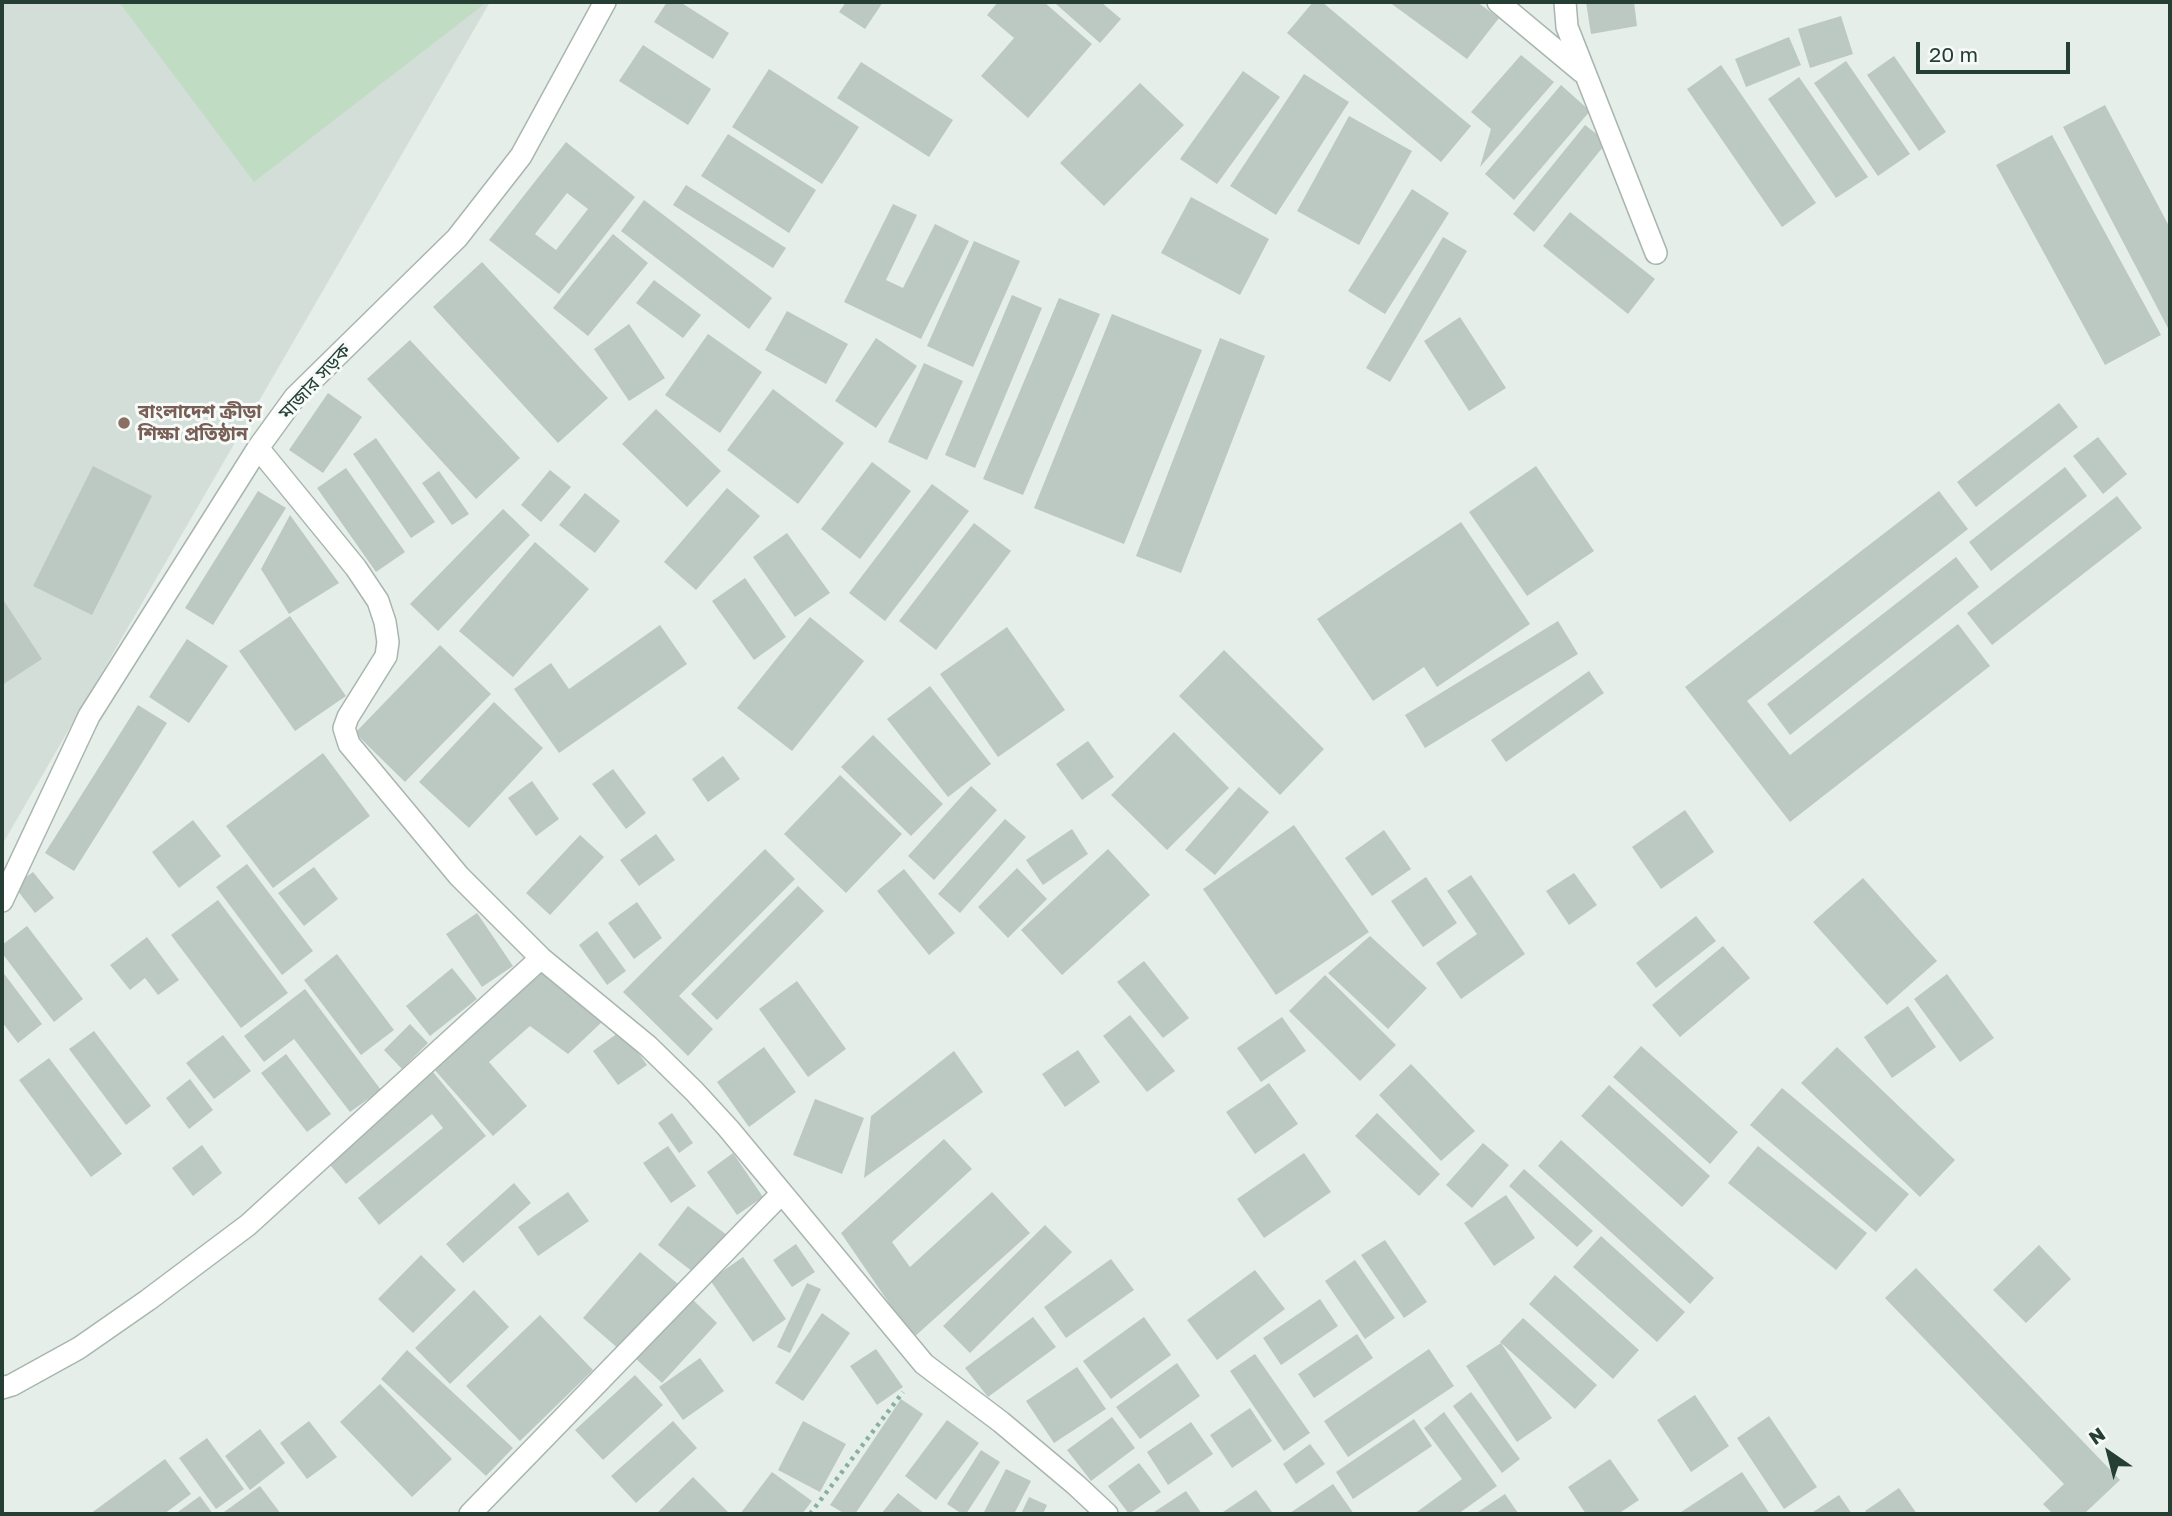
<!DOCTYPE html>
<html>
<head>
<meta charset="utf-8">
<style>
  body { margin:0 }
  #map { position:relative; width:2172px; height:1516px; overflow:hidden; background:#e6eee9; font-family:"Golos Text",sans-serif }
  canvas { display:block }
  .frame { position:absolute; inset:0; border:4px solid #253f35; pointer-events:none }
  .north { position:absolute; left:2074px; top:1418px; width:70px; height:70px; -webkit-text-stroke:5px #f6faf8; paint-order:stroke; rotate:325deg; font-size:19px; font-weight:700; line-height:28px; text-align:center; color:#253f35 }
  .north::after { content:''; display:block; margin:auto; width:24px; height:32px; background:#253f35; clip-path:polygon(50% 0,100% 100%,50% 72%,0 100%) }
  .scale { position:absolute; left:1916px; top:42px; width:154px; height:32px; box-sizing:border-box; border:4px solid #253f35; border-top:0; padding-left:9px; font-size:21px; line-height:24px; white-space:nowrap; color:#253f35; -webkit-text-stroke:5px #f6faf8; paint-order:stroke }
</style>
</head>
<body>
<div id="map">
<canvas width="2172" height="1516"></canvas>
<div class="frame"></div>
<div class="north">N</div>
<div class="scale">20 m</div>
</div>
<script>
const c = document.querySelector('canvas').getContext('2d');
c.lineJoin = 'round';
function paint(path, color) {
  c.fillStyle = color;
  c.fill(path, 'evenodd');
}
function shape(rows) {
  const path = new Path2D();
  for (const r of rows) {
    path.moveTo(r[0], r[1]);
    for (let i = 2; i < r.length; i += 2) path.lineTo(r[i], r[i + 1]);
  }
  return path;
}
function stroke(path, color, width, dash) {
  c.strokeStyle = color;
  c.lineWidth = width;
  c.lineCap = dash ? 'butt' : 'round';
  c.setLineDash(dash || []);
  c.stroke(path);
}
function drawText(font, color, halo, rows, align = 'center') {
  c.font = font + ' "Golos Text","Noto Sans Bengali",sans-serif';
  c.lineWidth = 6;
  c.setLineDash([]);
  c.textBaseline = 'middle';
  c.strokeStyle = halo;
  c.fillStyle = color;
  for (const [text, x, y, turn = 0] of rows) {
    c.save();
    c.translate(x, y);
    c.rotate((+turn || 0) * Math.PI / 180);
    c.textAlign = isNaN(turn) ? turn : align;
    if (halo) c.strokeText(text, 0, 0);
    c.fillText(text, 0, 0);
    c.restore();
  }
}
const built = shape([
  [2,2,490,2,2,845]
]);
const green = shape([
  [119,2,487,2,254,182]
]);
const building = shape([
  [667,2,680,2,729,33,713,59,654,22],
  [846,2,883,2,865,29,839,12],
  [998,2,1044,2,1092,44,1028,118,981,76,1014,38,987,15],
  [1058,2,1101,2,1121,19,1100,43,1056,4],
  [1313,2,1322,2,1471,126,1441,162,1287,33],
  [1389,2,1477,2,1499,18,1467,59],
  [1586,2,1634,2,1637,26,1591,34],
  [1841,16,1853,54,1810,68,1798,29],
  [1789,37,1801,65,1746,87,1735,59],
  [643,45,711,89,688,125,619,81],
  [1521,55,1554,82,1480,167,1491,129,1471,112],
  [1894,56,1946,132,1919,151,1867,75],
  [1846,61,1910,154,1878,176,1814,83],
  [861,62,953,120,929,157,837,98],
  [1721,65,1816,203,1782,227,1687,89],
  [769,69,859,127,822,184,732,127],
  [1243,71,1280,97,1217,184,1180,159],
  [1304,74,1349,102,1276,215,1230,186],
  [1799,77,1868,177,1836,198,1768,99],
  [1140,83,1184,125,1104,206,1060,163],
  [1561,85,1590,111,1514,200,1485,174],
  [2105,105,2170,228,2170,332,2063,127],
  [1349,116,1412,151,1359,245,1297,211],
  [1585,125,1607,142,1534,232,1513,214],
  [728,134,816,190,789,233,701,176],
  [2052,135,2161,335,2105,365,1996,165],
  [566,142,635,197,559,294,489,240],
  [567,193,588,209,556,250,535,234],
  [686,185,786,248,773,268,673,205],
  [1412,189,1449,213,1385,314,1348,291],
  [1191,197,1269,239,1240,295,1161,253],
  [644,200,772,298,749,329,621,231],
  [893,204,917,215,886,280,903,288,935,224,969,241,921,339,844,302],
  [1570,212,1655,279,1628,314,1543,246],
  [613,234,648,263,588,336,553,308],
  [1443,237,1467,251,1390,382,1366,368],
  [974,241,1020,261,973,367,927,346],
  [482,262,608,398,558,443,433,307],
  [654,280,701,315,683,338,636,303],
  [1012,295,1042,308,975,468,945,455],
  [1059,298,1100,314,1023,495,983,479],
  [787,311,848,344,826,384,765,350],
  [1112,314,1202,350,1124,544,1034,508],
  [1460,317,1506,388,1469,411,1424,341],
  [629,324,665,378,629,401,594,349],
  [708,334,762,372,720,433,665,395],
  [876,338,917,366,876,428,835,401],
  [1220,338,1265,356,1181,573,1136,556],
  [410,340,520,458,476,499,367,379],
  [924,363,963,381,927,460,888,442],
  [773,389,844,443,798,504,727,450],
  [328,393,362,417,323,473,289,450],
  [2059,403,2078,427,1976,507,1957,482],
  [656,409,721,471,687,507,622,444],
  [2098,437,2127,474,2103,494,2073,456],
  [376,438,435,522,411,538,353,454],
  [872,462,911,491,860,559,821,529],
  [93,466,152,496,92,615,33,586],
  [1536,466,1594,551,1527,596,1469,512],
  [2065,467,2087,496,1991,571,1969,542],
  [346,468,405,552,376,572,317,488],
  [550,470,571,487,541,522,521,505],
  [439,471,469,514,452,525,422,483],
  [932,484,969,511,885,621,849,593],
  [727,488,760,516,696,590,664,562],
  [258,491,286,508,213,625,185,608],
  [1939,491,1968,529,1747,701,1790,755,1958,624,1990,666,1790,822,1685,687],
  [585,493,620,521,595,553,559,525],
  [2117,496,2142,528,1992,645,1967,613],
  [503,509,530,535,438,631,410,604],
  [290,515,339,583,289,614,261,569],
  [1461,522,1530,624,1437,687,1424,667,1373,701,1317,619],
  [974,523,1011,551,936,650,899,621],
  [787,533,830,593,795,617,753,557],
  [535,542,589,589,513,677,459,631],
  [1956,557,1979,587,1790,735,1767,704],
  [745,578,786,637,754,660,712,601],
  [2,598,42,659,2,685],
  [290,616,346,696,295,731,239,651],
  [810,617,864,661,792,751,737,708],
  [1558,621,1578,654,1425,748,1405,715],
  [660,625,687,664,559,753,514,689,551,663,569,689],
  [1007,627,1065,710,998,757,940,674],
  [187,639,228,666,189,723,149,697],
  [440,645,491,694,405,782,355,733],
  [1224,650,1324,749,1280,795,1179,696],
  [1589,671,1604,693,1506,762,1491,740],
  [930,686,991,764,948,797,887,719],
  [494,702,543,748,469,828,419,782],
  [138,705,167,723,74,871,45,853],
  [1174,732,1229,788,1167,850,1111,795],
  [873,735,943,804,911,836,841,767],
  [1088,741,1114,777,1082,800,1056,764],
  [323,753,370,816,273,888,226,826],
  [723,756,740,779,708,802,692,779],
  [613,769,646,813,626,829,592,784],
  [840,775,902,834,846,893,784,834],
  [532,781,559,819,536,836,508,798],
  [971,786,997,810,934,880,908,856],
  [1239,787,1269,812,1215,875,1185,850],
  [1685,810,1714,852,1661,889,1632,847],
  [1005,819,1026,837,960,913,938,894],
  [193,820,221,856,179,888,152,852],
  [1294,825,1369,932,1276,995,1203,889],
  [1072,829,1088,854,1043,885,1026,860],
  [1384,830,1411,869,1372,896,1345,858],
  [656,834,675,860,639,886,620,860],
  [580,835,604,857,550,915,526,893],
  [765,849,795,879,679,996,713,1029,688,1056,623,992],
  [1108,849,1150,895,1062,975,1021,930],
  [247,864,313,951,282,975,216,887],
  [314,867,338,899,304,926,278,893],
  [1017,868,1047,899,1008,938,978,907],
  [904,869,955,933,929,955,877,891],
  [33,872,54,898,35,913,14,886],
  [1574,873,1597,905,1569,925,1546,891],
  [1471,875,1525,954,1461,999,1436,963,1477,934,1447,891],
  [1426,877,1457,923,1423,947,1391,901],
  [1863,878,1937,961,1887,1005,1813,922],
  [798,886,824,911,717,1020,691,994],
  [218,900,288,993,241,1028,171,935],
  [637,902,662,938,634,959,608,923],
  [477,913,513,966,482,987,446,934],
  [1696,916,1716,941,1656,988,1636,963],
  [27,926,83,999,54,1022,2,953,2,945],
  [597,931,626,971,607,985,579,945],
  [1370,936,1427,988,1388,1029,1328,973],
  [147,937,179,980,158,995,145,978,130,990,110,965],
  [1723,946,1750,978,1680,1037,1652,1005],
  [337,954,394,1030,361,1055,304,980],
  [1144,961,1189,1018,1163,1038,1117,982],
  [452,968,477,999,430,1036,406,1006],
  [2,971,42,1024,18,1043,2,1022],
  [542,972,603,1021,568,1054,530,1026,489,1062,527,1106,493,1136,433,1068],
  [1947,974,1994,1038,1960,1062,1914,999],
  [1325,975,1396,1045,1360,1081,1289,1011],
  [797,981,846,1049,808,1077,759,1009],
  [305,989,381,1090,350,1112,294,1039,264,1062,244,1036],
  [1908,1006,1936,1047,1892,1078,1864,1037],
  [1130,1015,1175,1071,1147,1092,1103,1036],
  [1282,1017,1306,1051,1261,1082,1237,1048],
  [410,1024,428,1043,402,1069,384,1050],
  [622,1030,647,1065,618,1085,593,1051],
  [94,1031,151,1106,126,1125,69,1049],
  [223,1035,251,1071,214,1099,186,1063],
  [1641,1046,1738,1132,1710,1164,1613,1077],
  [764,1047,796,1092,749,1127,717,1082],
  [1837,1047,1955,1160,1920,1197,1801,1083],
  [1078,1050,1100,1082,1065,1107,1042,1074],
  [954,1051,983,1092,864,1178,871,1116],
  [286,1054,331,1114,307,1132,261,1073],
  [49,1058,122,1154,91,1177,19,1080],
  [1411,1064,1475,1131,1441,1161,1379,1095],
  [433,1072,486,1136,379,1225,358,1198,443,1128,432,1114,346,1184,326,1160],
  [190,1079,213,1110,189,1129,166,1098],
  [1269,1083,1298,1124,1255,1154,1226,1112],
  [1609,1085,1710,1176,1682,1207,1581,1116],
  [1782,1088,1909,1194,1876,1232,1750,1125],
  [815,1099,864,1118,842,1174,793,1155],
  [672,1113,693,1143,679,1153,658,1123],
  [1377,1113,1440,1174,1419,1196,1355,1136],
  [944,1139,972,1169,892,1242,910,1267,992,1192,1030,1233,913,1338,841,1233],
  [1561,1140,1714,1278,1690,1304,1538,1166],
  [1483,1143,1509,1165,1472,1208,1446,1185],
  [202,1145,222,1173,193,1196,172,1168],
  [668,1146,696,1186,671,1203,643,1163],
  [1758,1146,1867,1233,1836,1270,1728,1183],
  [733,1153,763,1197,737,1215,707,1172],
  [1304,1153,1331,1192,1264,1238,1237,1199],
  [1524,1169,1593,1231,1577,1247,1509,1186],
  [514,1183,531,1203,463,1263,446,1244],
  [568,1192,589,1221,538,1256,518,1227],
  [1506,1195,1535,1238,1494,1266,1464,1223],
  [688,1206,727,1235,697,1275,658,1245],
  [1045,1225,1072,1252,970,1353,943,1326],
  [1601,1236,1685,1312,1657,1342,1573,1267],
  [1385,1240,1427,1302,1404,1318,1361,1255],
  [796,1244,815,1272,792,1287,773,1260],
  [2039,1245,2071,1279,2026,1323,1993,1290],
  [640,1252,678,1284,620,1350,583,1318],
  [421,1255,456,1290,413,1333,378,1299],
  [743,1257,786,1319,753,1342,710,1280],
  [1111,1259,1134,1290,1066,1338,1044,1307],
  [1355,1260,1395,1318,1365,1339,1325,1281],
  [1916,1268,2120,1480,2084,1514,2053,1514,2043,1504,2064,1484,1885,1298],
  [1255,1270,1285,1309,1217,1360,1187,1320],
  [1555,1275,1639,1350,1613,1379,1529,1304],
  [807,1283,821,1289,790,1353,777,1347],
  [474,1290,509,1327,450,1384,415,1348],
  [690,1297,717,1323,662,1383,634,1357],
  [1320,1299,1338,1326,1281,1365,1263,1338],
  [822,1313,850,1333,803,1401,775,1383],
  [540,1315,593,1370,520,1441,466,1386],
  [1033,1317,1056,1347,988,1397,965,1368],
  [1144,1317,1171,1355,1111,1399,1083,1361],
  [1523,1318,1597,1385,1575,1409,1500,1342],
  [1357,1334,1373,1358,1314,1398,1298,1374],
  [1501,1343,1552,1418,1517,1442,1466,1366],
  [876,1349,903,1387,877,1405,850,1366],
  [1429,1349,1454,1386,1348,1457,1324,1421],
  [407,1350,513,1448,486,1476,381,1379],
  [1255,1354,1310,1433,1284,1451,1230,1371],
  [700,1358,724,1391,683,1420,659,1387],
  [1177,1363,1200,1396,1140,1439,1116,1407],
  [1077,1367,1106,1409,1054,1443,1026,1401],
  [635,1375,663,1405,603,1460,575,1430],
  [380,1384,452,1459,412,1497,340,1422],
  [1471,1392,1520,1459,1502,1473,1453,1406],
  [1695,1395,1729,1446,1691,1472,1657,1420],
  [901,1399,923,1414,855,1514,845,1514,830,1505],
  [1250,1408,1272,1441,1232,1468,1210,1435],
  [1444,1412,1497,1486,1458,1514,1414,1514,1462,1479,1424,1428],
  [1769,1416,1817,1487,1784,1509,1737,1438],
  [1112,1417,1135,1448,1091,1481,1067,1450],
  [1414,1419,1432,1446,1353,1499,1336,1472],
  [947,1420,979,1443,936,1500,905,1476],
  [309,1421,337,1457,307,1479,280,1443],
  [673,1421,697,1448,636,1503,611,1476],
  [803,1421,846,1444,820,1492,778,1470],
  [1191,1422,1213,1454,1168,1485,1147,1452],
  [260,1429,285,1463,250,1490,225,1456],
  [207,1438,244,1489,216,1509,179,1458],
  [1310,1444,1325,1464,1296,1484,1283,1464],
  [981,1450,1000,1462,966,1514,962,1514,947,1504],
  [165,1459,191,1494,164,1514,90,1514],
  [1610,1459,1639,1500,1618,1514,1586,1514,1568,1487],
  [1139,1463,1161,1492,1129,1514,1108,1486],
  [1006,1469,1031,1481,1014,1514,983,1514],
  [772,1472,812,1501,802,1514,740,1514],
  [1742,1472,1770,1514,1678,1514],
  [693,1477,730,1514,658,1514,657,1513],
  [1333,1484,1354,1514,1291,1514,1290,1513],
  [260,1486,281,1514,226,1514,224,1512],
  [1899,1488,1917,1514,1868,1514,1865,1511],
  [1256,1490,1272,1512,1268,1514,1220,1514],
  [1186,1491,1202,1514,1151,1514],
  [898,1493,925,1514,881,1514],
  [1505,1494,1518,1513,1475,1514],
  [1839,1495,1852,1514,1810,1514],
  [200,1496,213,1514,175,1514],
  [1029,1497,1047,1505,1043,1514,1021,1514]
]);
const path = shape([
  [810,1514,903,1392]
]);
const minor = shape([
  [1498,2,1582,72],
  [1565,2,1567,27,1656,253],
  [258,448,356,568,378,601,385,622,388,642,386,656,348,717,344,728,349,744,459,876,541,958,648,1046,694,1091,728,1128,924,1364,1001,1422,1076,1485,1107,1514],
  [2,901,89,716,258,448,295,397,457,238,521,156,605,2],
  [2,1388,12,1385,79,1348,148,1300,248,1225,541,958],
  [470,1514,781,1194]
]);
const markers = [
  [124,423,7,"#8d6e63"]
];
const streetNames = [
  ["মাজার সড়ক",315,382,-47]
];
const educationNames = [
  ["বাংলাদেশ ক্রীড়া",138,412],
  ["শিক্ষা প্রতিষ্ঠান",138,434]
];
paint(built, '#d4ded8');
paint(green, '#c0ddc4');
paint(building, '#bbc9c2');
stroke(minor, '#a8b6af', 24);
stroke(path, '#88b09e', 4.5, [3.5, 5]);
stroke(minor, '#fff', 21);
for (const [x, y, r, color] of markers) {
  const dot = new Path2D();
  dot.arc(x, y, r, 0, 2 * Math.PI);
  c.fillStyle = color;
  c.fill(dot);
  stroke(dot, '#f6faf8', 2.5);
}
drawText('19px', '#253f35', '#f6faf8', streetNames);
drawText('bold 19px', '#785e54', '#f6faf8', educationNames, 'left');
</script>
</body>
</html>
